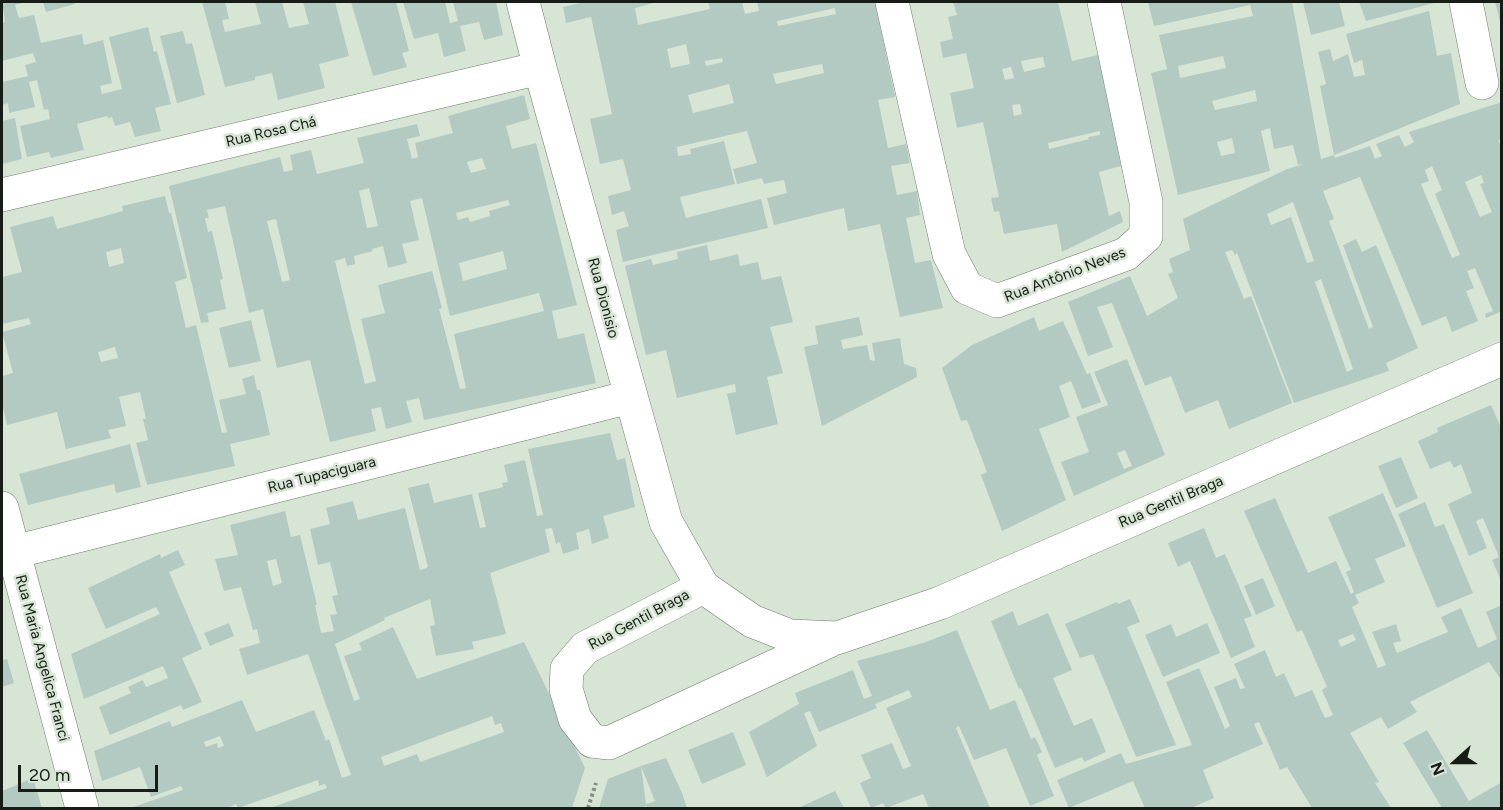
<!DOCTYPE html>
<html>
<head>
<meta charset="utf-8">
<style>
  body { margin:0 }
  #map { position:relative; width:1503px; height:810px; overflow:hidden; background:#d7e5d5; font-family:Figtree,sans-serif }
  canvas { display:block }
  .frame { position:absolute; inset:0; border:3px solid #171c16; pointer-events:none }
  .north { position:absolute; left:1425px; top:732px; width:60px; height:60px; -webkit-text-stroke:4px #d7e5d5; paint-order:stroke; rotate:249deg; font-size:16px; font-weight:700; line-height:24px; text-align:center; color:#171c16 }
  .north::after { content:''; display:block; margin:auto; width:21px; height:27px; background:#171c16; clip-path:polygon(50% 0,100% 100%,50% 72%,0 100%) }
  .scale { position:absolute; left:18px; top:765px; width:140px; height:27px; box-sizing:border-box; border:3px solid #171c16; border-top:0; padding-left:8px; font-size:18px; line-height:21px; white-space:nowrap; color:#171c16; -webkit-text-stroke:4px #d7e5d5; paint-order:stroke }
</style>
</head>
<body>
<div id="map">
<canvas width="1503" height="810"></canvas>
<div class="frame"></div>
<div class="north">N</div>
<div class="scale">20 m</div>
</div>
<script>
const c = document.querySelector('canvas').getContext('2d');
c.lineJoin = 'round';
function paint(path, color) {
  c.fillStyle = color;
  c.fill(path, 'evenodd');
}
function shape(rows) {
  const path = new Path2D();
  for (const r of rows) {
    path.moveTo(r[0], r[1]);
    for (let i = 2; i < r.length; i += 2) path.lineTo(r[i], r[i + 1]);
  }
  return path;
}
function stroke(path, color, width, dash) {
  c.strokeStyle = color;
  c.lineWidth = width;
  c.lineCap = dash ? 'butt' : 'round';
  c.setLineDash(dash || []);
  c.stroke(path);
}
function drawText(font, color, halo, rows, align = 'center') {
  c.font = font + ' Figtree,sans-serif';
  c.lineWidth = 5;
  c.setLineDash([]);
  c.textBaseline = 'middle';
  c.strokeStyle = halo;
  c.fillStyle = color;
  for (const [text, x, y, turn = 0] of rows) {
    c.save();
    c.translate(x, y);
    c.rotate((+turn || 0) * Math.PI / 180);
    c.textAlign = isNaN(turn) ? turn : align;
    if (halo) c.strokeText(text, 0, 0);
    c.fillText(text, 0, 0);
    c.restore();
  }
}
const building = shape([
  [2,2,26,2,15,5,19,18,34,15,41,43,82,34,84,45,103,40,112,83,100,86,102,94,122,89,109,37,148,27,154,52,157,51,171,104,155,108,161,131,135,137,130,122,115,126,112,117,108,118,107,116,77,124,84,150,51,158,49,152,27,157,20,126,50,119,48,109,44,110,37,80,29,82,35,107,9,113,8,103,2,105,2,82,28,76,25,65,36,62,33,53,2,61,2,23,5,22],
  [43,2,75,2,75,4,46,12],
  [202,2,225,2,229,19,222,20,225,32,261,24,255,2,282,2,289,28,309,24,303,2,335,2,349,56,319,64,325,88,278,100,272,73,255,77,255,80,225,87],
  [351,2,396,2,409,51,402,53,407,67,373,76],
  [403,2,445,2,450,23,458,21,453,2,496,2,503,35,484,40,479,22,460,26,466,51,444,57,438,33,414,39],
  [584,2,657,2,635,8,638,25,710,9,708,2,742,2,745,14,759,11,757,2,875,2,895,97,878,100,888,148,906,144,910,163,891,166,897,195,917,191,920,215,906,218,915,263,931,260,943,308,900,317,880,224,848,231,844,208,774,225,767,198,787,193,784,180,764,184,762,178,737,184,733,169,757,163,747,131,677,147,678,156,691,154,690,149,724,141,735,184,680,197,686,218,761,199,768,228,623,262,616,230,629,226,624,211,612,215,608,196,631,190,623,159,600,164,590,119,612,114,591,17,566,23,563,7],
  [835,8,836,14,778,26,777,21],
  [686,44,690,64,671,68,667,49],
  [722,58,723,62,706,66,705,61],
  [822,64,824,73,776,84,773,74],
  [729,84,734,103,693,113,688,95],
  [953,2,1058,2,1072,61,1098,55,1121,166,1099,172,1109,216,1120,211,1123,222,1062,252,1057,224,1004,234,999,211,994,212,991,198,999,197,983,122,957,128,950,93,974,88,966,53,943,58,940,42,953,39,948,17,957,15],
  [1043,57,1045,67,1024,72,1021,61],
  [1011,67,1014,78,1005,80,1002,69],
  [1020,104,1022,114,1014,116,1012,105],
  [1100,131,1100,135,1088,137,1089,139,1049,149,1048,143],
  [1148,2,1292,2,1321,159,1334,155,1335,158,1370,146,1375,159,1382,156,1376,144,1399,135,1405,147,1414,142,1409,132,1502,102,1502,139,1498,140,1502,147,1502,311,1486,318,1485,314,1493,311,1475,268,1467,271,1474,288,1466,291,1478,321,1452,332,1446,316,1422,326,1360,177,1323,191,1334,219,1329,221,1369,329,1373,327,1343,245,1356,239,1362,252,1376,245,1418,348,1386,363,1389,371,1294,403,1237,253,1235,255,1232,250,1225,252,1244,299,1251,296,1292,403,1229,429,1218,400,1185,413,1171,376,1145,386,1112,303,1097,307,1113,347,1088,356,1068,302,1130,276,1147,316,1178,298,1168,274,1173,272,1169,259,1190,250,1183,219,1287,169,1305,164,1298,165,1293,145,1274,149,1270,128,1261,131,1270,171,1178,195,1151,73,1167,69,1159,35,1253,16,1250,5,1154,26],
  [1223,56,1226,68,1180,78,1178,66],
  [1255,90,1257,101,1215,110,1212,101],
  [1232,138,1235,153,1221,156,1217,142],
  [1432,166,1442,190,1435,194,1460,255,1452,258,1421,184,1429,181,1425,170],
  [1481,175,1484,183,1480,184,1492,212,1480,217,1465,182],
  [1293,202,1314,261,1307,263,1291,217,1271,225,1267,214],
  [1321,279,1353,369,1347,372,1315,282],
  [1303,2,1339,2,1345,26,1311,35],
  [1359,2,1438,2,1366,21],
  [1495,2,1502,2,1502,25,1501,25],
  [1429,11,1437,56,1451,53,1460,104,1334,155,1320,86,1326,84,1318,52,1330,49,1333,61,1348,54,1354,77,1365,75,1362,60,1354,63,1346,34],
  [183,31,186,44,192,43,205,95,177,103,160,36],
  [524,95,530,119,506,126,512,149,536,143,577,305,552,311,558,339,584,333,596,383,424,420,419,398,406,401,412,422,386,429,381,407,371,409,376,431,330,442,310,360,277,368,263,309,249,313,225,206,207,210,209,218,205,218,208,232,212,231,223,279,220,280,226,309,207,313,209,322,201,323,169,186,280,157,284,172,293,170,290,155,311,150,317,174,364,163,357,138,417,124,420,136,407,139,412,159,418,157,415,143,453,133,448,116],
  [482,158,486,169,471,173,467,162],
  [369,188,378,226,367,228,359,191],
  [422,198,450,316,539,293,544,311,454,334,466,388,460,389,439,309,442,308,432,271,378,285,385,313,361,319,376,381,365,384,335,261,345,258,347,266,355,264,354,256,373,251,372,249,383,246,388,268,407,263,402,244,419,240,410,201],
  [508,200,510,205,489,211,490,216,470,222,468,217,458,220,456,213],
  [276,219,290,280,282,282,267,221],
  [503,251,507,269,463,281,459,263],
  [15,118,22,159,2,164,2,121],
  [165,196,169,213,171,213,187,278,175,282,186,328,196,325,222,433,227,432,219,400,246,394,242,379,254,375,257,390,260,390,270,435,230,444,235,466,147,485,136,443,148,440,143,419,146,419,140,392,119,397,126,426,108,430,111,438,66,449,57,412,7,425,2,403,2,376,13,373,2,332,31,324,29,318,2,324,2,277,22,272,10,227,53,216,57,229,123,211,122,206],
  [121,248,124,263,109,267,106,252],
  [115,347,118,358,101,362,98,352],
  [707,245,710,261,738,254,740,266,758,262,762,280,781,276,793,322,770,327,783,373,767,377,778,424,736,435,727,394,736,392,735,384,677,398,666,350,646,355,625,266,651,259,653,265,678,259,677,252],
  [859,317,863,335,841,340,843,349,867,345,870,360,875,361,872,343,900,338,904,364,916,368,917,377,822,426,804,347,818,344,815,326],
  [1034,317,1039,331,1063,321,1087,374,1090,373,1101,402,1082,409,1071,381,1059,386,1070,417,1039,429,1066,500,1002,531,981,475,987,472,967,420,961,421,942,368,972,345],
  [251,320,261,361,229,368,219,328],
  [1127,359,1165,455,1074,496,1061,462,1089,452,1076,417,1108,405,1094,372],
  [1125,450,1132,466,1124,469,1117,453],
  [1491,405,1502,430,1501,581,1492,560,1499,557,1483,518,1476,521,1487,548,1469,556,1448,504,1472,493,1461,464,1454,468,1450,461,1430,469,1418,441,1438,432,1437,428],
  [610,433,617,460,625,458,635,507,603,516,609,538,592,544,589,529,576,533,579,549,563,554,560,542,556,544,552,528,545,529,550,552,490,573,506,634,472,642,474,649,436,656,430,626,435,625,430,599,384,618,385,620,335,644,354,701,360,699,344,656,362,650,359,643,393,627,417,679,524,642,585,768,572,808,270,808,327,788,325,784,319,786,318,780,238,808,236,804,227,808,130,808,183,790,181,786,151,797,140,767,102,781,94,751,170,721,172,727,242,700,256,732,314,710,326,741,329,739,342,778,351,775,308,654,247,675,239,649,260,643,257,629,253,630,241,587,224,591,215,559,238,555,230,525,285,511,291,537,300,535,317,605,315,605,321,633,334,631,330,615,337,614,332,596,338,595,330,562,318,565,310,529,330,524,326,508,353,501,358,520,405,508,420,570,424,569,428,567,408,488,429,483,434,503,472,494,480,528,486,527,478,493,503,487,502,483,508,482,504,465,525,460,537,516,543,515,528,449],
  [276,559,282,583,273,586,267,561],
  [492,716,495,725,501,723,504,732,420,762,417,754,384,766,381,757],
  [220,736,224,746,218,748,217,743,206,747,204,742],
  [130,444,141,487,116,493,114,484,28,505,19,474],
  [1401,457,1418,498,1396,508,1378,466],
  [1383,493,1406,546,1375,559,1385,582,1355,595,1359,603,1352,607,1378,668,1386,665,1372,632,1396,624,1401,641,1393,643,1397,653,1448,632,1441,617,1461,608,1478,648,1497,639,1486,612,1502,605,1502,681,1489,662,1410,702,1417,712,1388,729,1381,717,1350,733,1379,782,1375,783,1391,808,1312,808,1287,767,1280,770,1259,722,1254,724,1263,744,1203,770,1214,798,1191,808,1145,808,1133,781,1069,808,1057,780,1121,753,1126,764,1192,745,1166,682,1199,668,1225,729,1230,726,1214,687,1236,678,1240,689,1245,688,1234,664,1265,650,1276,677,1284,673,1295,697,1312,690,1325,718,1333,715,1322,690,1327,687,1302,630,1297,632,1244,511,1275,498,1308,573,1336,561,1351,594,1354,592,1346,572,1351,570,1328,517],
  [1353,634,1356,640,1341,647,1338,640],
  [1425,502,1435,527,1444,524,1473,593,1437,608,1398,514],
  [1204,528,1216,558,1225,554,1252,616,1244,619,1255,647,1231,658,1190,561,1178,567,1168,543],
  [178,550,185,565,169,572,202,649,182,658,202,702,183,710,181,705,110,735,99,707,131,693,128,687,143,680,146,687,168,678,163,666,84,699,71,654,160,614,156,607,106,629,88,588,160,554,161,558],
  [1263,578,1275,606,1256,615,1244,586],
  [1130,599,1140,622,1127,627,1176,745,1136,757,1093,654,1080,658,1065,624,1117,602,1118,604],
  [1013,611,1018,626,1048,613,1072,670,1053,678,1074,726,1092,718,1106,752,1084,762,1082,757,1055,768,1021,688,1019,689,991,621],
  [229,623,234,636,210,646,204,633],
  [1207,623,1220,653,1163,677,1145,635,1171,624,1176,637],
  [957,630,990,710,1015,700,1031,739,1035,737,1042,752,1037,755,1054,796,1030,806,1006,748,974,760,959,726,956,728,990,808,929,808,923,794,886,808,883,803,871,808,860,783,871,778,861,755,892,743,903,769,911,766,886,708,912,697,909,690,875,704,877,708,819,732,810,711,804,713,817,746,767,777,749,732,799,704,795,693,853,670,864,699,872,696,857,661,923,643],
  [7,659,14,683,2,687,2,660],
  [1427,730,1469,801,1502,782,1502,808,1442,808,1403,743],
  [733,732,746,765,702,784,688,750],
  [666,758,682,793,687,808,647,808,647,806,639,808,599,808,608,779,641,766,646,804,655,801,641,766],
  [33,778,42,808,2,808,2,791],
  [835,791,844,808,798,808]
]);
const path = shape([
  [588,808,596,783]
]);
const street = shape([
  [523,2,540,68,666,522,703,587,752,621,790,636,837,638,940,603,1502,359],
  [892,2,949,254,967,288,997,301,1126,254,1146,236,1146,202,1104,2],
  [1466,2,1482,83],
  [2,195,540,68],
  [2,508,82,808],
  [14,552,630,397],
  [703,587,585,648,567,669,566,689,575,719,592,741,609,743,829,641]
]);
const streetNames = [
  ["Rua Rosa Chá",271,132,-13],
  ["Rua Antônio Neves",1065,275,-21],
  ["Rua Dionisio",603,298,75],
  ["Rua Tupaciguara",322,475,-14],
  ["Rua Gentil Braga",1171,502,-23],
  ["Rua Gentil Braga",639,620,-28],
  ["Rua Maria Angelica Franci",42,658,75]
];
paint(building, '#b3cac3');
stroke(street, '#707c6e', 34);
stroke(path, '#828c80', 4, [3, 3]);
stroke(street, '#fff', 33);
drawText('15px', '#171c16', '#d7e5d5', streetNames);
</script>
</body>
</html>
